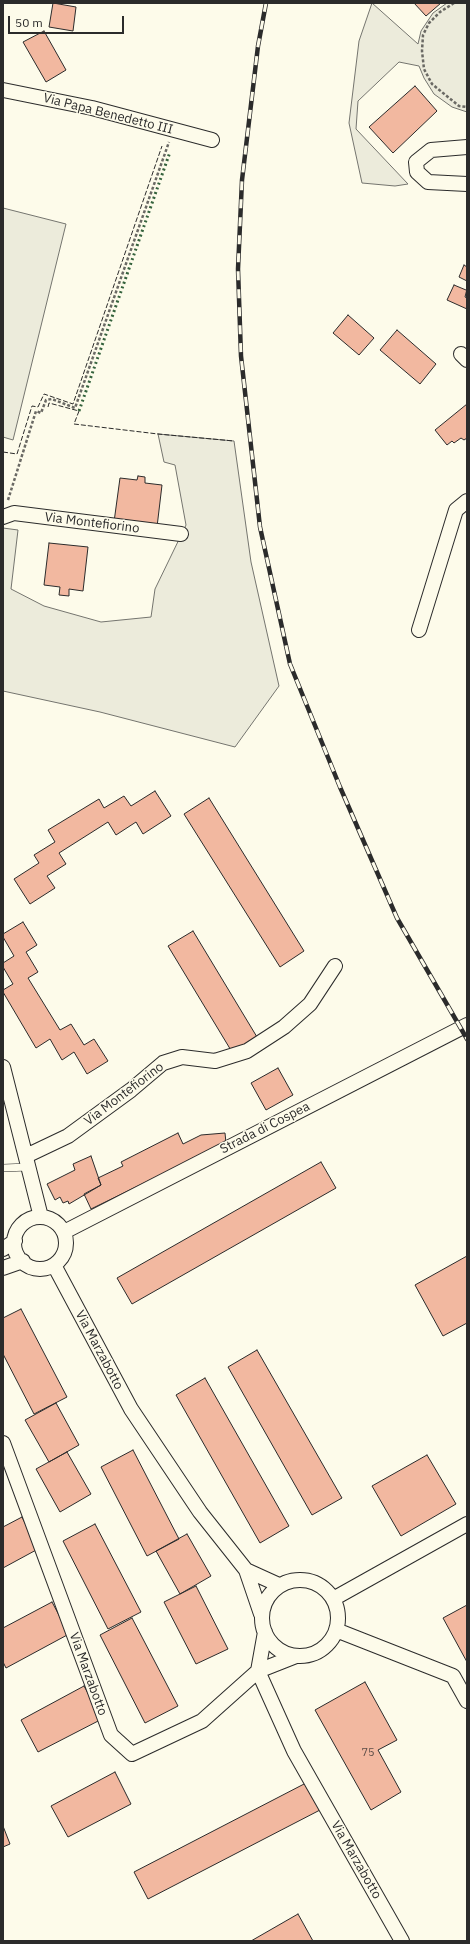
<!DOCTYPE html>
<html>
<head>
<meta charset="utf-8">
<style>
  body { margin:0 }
  #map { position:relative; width:470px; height:1944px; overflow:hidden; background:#fdfbea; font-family:"IBM Plex Sans",sans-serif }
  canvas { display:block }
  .frame { position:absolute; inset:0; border:4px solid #2b2b2b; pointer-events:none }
  .scale { position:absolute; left:8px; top:16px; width:116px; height:18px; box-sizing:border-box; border:2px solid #2b2b2b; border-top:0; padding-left:5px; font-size:12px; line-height:14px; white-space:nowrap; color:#2b2b2b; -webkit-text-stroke:3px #fdfbea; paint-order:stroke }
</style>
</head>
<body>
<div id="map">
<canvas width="470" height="1944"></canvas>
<div class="frame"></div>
<div class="scale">50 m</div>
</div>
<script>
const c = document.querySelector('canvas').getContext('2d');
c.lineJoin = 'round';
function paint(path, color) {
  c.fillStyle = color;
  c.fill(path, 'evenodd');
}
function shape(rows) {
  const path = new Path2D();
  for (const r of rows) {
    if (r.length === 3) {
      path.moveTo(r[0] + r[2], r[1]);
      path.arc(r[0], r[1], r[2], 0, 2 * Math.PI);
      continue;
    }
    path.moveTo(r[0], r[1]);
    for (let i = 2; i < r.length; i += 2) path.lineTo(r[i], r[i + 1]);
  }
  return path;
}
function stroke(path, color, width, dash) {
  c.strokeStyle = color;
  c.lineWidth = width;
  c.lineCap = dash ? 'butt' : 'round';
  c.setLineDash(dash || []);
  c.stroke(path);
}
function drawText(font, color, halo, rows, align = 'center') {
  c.font = font + ' "IBM Plex Sans",sans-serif';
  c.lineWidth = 3;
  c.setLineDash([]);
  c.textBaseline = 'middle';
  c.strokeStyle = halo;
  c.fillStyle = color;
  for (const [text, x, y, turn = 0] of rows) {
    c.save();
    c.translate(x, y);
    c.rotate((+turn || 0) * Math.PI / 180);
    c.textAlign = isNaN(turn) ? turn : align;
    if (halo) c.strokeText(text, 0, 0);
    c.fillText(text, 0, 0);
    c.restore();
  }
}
const green = shape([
  [372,3,418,44,421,31,433,13,447,3,467,3,467,112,452,107,434,94,424,78,419,66,399,62,358,101,356,129,408,184,395,186,362,183,349,123,359,41,372,3],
  [3,208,66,224,13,440,3,437,3,208],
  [158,434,234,441,251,562,279,686,235,747,100,712,3,691,3,528,18,530,11,589,44,606,101,622,151,617,155,589,186,525,175,465,164,462,158,434]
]);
const building = shape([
  [53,3,76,7,73,31,49,27,53,3],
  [414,3,441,3,426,16,414,3],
  [44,31,66,70,46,82,23,42,44,31],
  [415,86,437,111,393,153,369,127,415,86],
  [464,265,467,267,467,281,459,277,464,265],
  [454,285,466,290,467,289,465,297,467,298,467,309,447,300,454,285],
  [348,315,374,338,359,355,333,333,348,315],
  [397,330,436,364,420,384,380,350,397,330],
  [467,404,467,438,464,440,461,438,454,443,452,441,447,445,435,430,467,404],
  [138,476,145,477,145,483,162,485,157,527,114,522,120,478,137,480,138,476],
  [49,543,88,547,83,591,69,589,69,596,59,595,60,587,44,585,49,543],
  [155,791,171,816,143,834,136,822,116,835,108,822,59,853,66,864,47,876,55,888,30,904,14,879,39,863,34,855,55,842,48,830,99,799,104,808,124,796,131,806,155,791],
  [209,798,304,951,280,967,184,814,209,798],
  [23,922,37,945,26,952,38,972,28,978,60,1030,71,1024,84,1045,94,1039,108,1061,87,1074,74,1052,62,1060,50,1039,36,1048,3,992,3,990,13,984,3,967,3,963,14,956,3,937,3,934,23,922],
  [193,931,257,1037,232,1052,168,946,193,931],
  [278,1068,293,1095,266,1110,251,1083,278,1068],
  [178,1133,183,1144,201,1135,225,1133,226,1143,91,1209,84,1194,101,1185,98,1178,123,1166,121,1162,178,1133],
  [91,1156,101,1185,69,1204,68,1201,63,1203,60,1197,55,1200,47,1184,75,1170,73,1164,91,1156],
  [321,1162,336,1188,132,1304,117,1278,321,1162],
  [467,1256,467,1323,443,1336,415,1285,467,1256],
  [21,1309,67,1397,34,1414,3,1354,3,1318,21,1309],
  [257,1350,342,1498,312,1515,228,1367,257,1350],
  [205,1378,289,1526,260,1543,176,1395,205,1378],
  [56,1403,79,1445,49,1462,25,1420,56,1403],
  [133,1450,179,1539,147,1556,101,1467,133,1450],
  [67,1452,91,1494,60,1512,36,1469,67,1452],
  [427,1455,456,1504,401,1536,372,1486,427,1455],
  [22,1517,38,1549,3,1568,3,1527,22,1517],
  [95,1524,141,1612,108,1629,63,1541,95,1524],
  [187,1534,211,1576,180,1594,156,1551,187,1534],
  [196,1586,228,1649,196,1664,164,1602,196,1586],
  [52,1602,69,1634,6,1668,3,1662,3,1628,52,1602],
  [467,1605,467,1662,443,1618,467,1605],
  [132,1618,178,1706,145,1723,100,1635,132,1618],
  [365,1682,397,1740,378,1750,401,1792,371,1810,315,1710,365,1682],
  [84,1686,102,1719,38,1752,21,1720,84,1686],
  [115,1772,131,1804,68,1837,51,1806,115,1772],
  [306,1783,320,1810,148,1899,134,1872,306,1783],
  [3,1826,10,1844,3,1847,3,1826],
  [298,1914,313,1941,251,1941,298,1914]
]);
const path = shape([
  [454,3,440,12,429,23,423,35,422,51,424,69,432,84,459,106,467,107],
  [8,500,36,411,41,413,46,400,52,399,75,408,169,142]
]);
const lane = shape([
  [3,1168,29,1167]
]);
const street = shape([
  [3,90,92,108,212,140],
  [467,147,431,150,416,162,417,172,428,182,467,184],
  [461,354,467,360],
  [3,517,14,513,181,534],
  [419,630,456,510,467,501],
  [3,1067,41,1217],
  [26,1156,68,1136,131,1090,163,1063,182,1057,215,1061,247,1051,284,1027,310,1004,335,966],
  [40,1243,26],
  [64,1232,467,1025],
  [3,1249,15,1241],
  [54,1265,131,1409,200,1512,246,1570,261,1614],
  [3,1268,23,1261],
  [3,1443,111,1735,132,1754,202,1721,258,1671,296,1656],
  [246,1570,279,1585],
  [300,1618,38],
  [333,1599,467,1524],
  [336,1630,453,1676,467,1701],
  [265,1632,258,1671,294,1751,402,1941]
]);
const rail = shape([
  [266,3,258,46,242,180,238,269,241,356,260,527,290,664,340,787,397,918,467,1039]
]);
const hedge = shape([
  [79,411,170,152]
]);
const fence = shape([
  [48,407,49,403,79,411,74,424,158,434,234,441],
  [3,452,17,454,32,406,38,407,44,394,73,404,162,146]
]);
const numberNames = [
  ["75",368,1753]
];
const streetNames = [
  ["Via Papa Benedetto III",108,114,14],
  ["Via Montefiorino",92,523,7],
  ["Via Montefiorino",124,1094,-37],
  ["Strada di Cospea",265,1128,-27],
  ["Via Marzabotto",99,1350,62],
  ["Via Marzabotto",88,1674,70],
  ["Via Marzabotto",356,1860,60]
];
paint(green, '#ecebdb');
stroke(green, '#74746e', 1);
paint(building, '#f2b8a0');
stroke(building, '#2b2b2b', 1);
stroke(lane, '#2b2b2b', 8);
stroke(street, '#2b2b2b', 16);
stroke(path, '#6a6964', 2.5, [3, 2]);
stroke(lane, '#fdfbea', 7);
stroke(street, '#fdfbea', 14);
stroke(rail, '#2b2b2b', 4.5);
stroke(rail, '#fdfbea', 3, [9]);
stroke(hedge, '#34623c', 3, [2, 3]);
stroke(fence, '#2b2b2b', 1, [5, 2]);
drawText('11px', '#5d4e48', null, numberNames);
drawText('13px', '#2b2b2b', '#fdfbea', streetNames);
</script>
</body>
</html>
